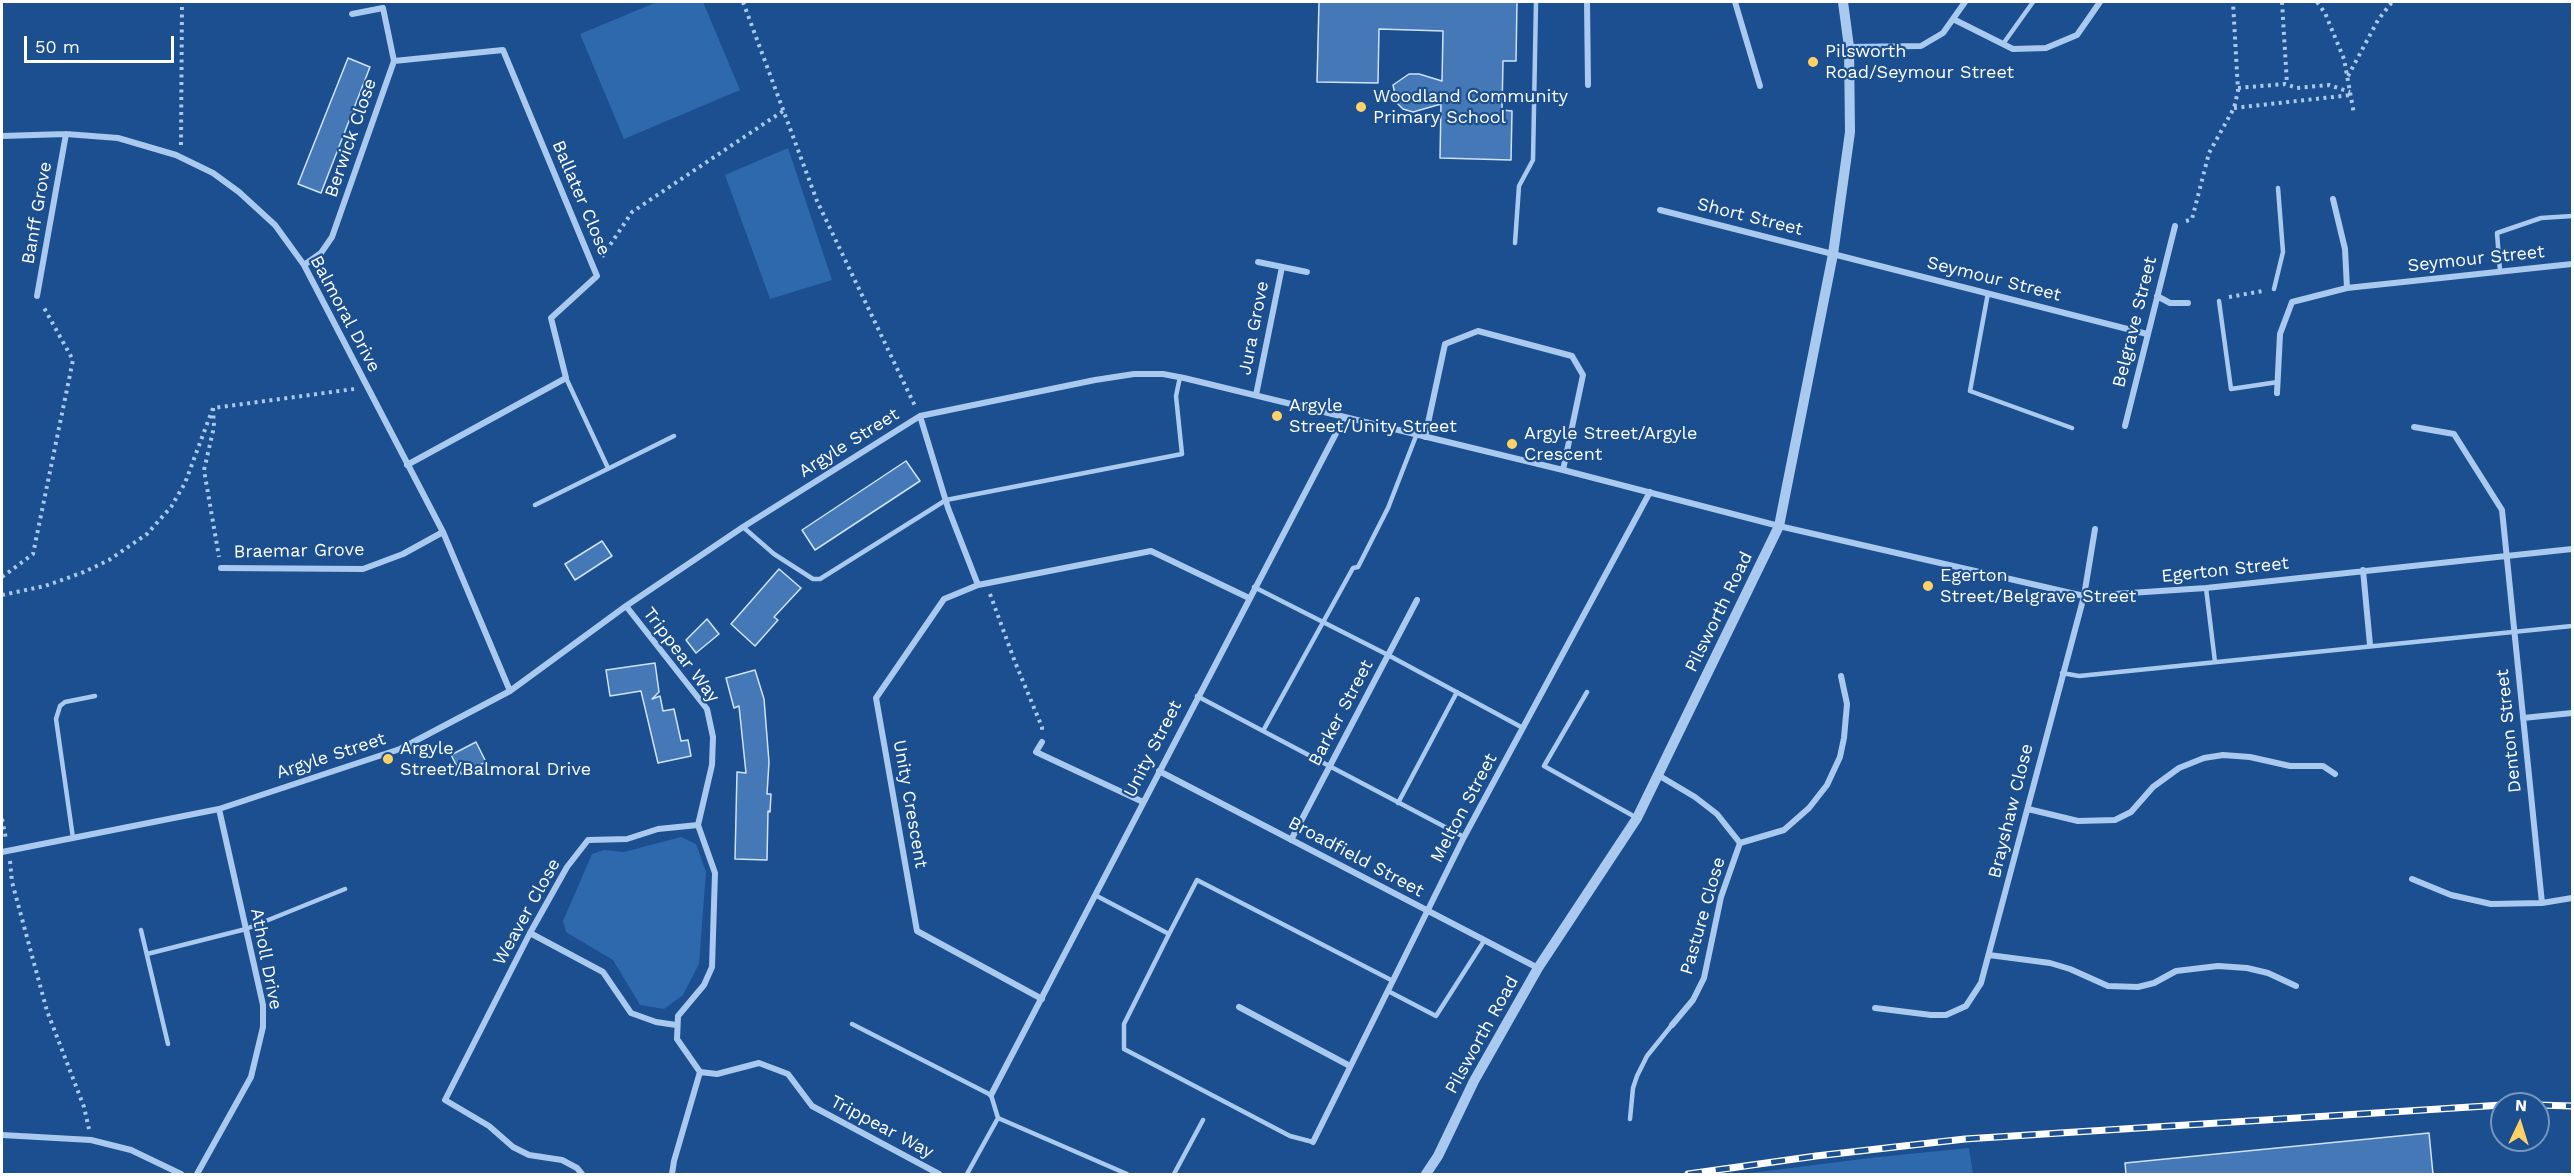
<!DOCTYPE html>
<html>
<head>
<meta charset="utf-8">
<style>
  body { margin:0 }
  #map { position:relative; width:2574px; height:1176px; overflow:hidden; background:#1b4f8f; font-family:"Work Sans",sans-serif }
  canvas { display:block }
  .frame { position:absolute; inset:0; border:3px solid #fff; pointer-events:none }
  .north { position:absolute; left:2490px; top:1092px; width:60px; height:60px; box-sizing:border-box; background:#1b4f8f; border:2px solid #7695bc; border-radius:50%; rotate:4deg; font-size:16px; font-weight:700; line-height:24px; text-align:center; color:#fff }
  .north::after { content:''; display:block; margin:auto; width:21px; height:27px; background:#ffd166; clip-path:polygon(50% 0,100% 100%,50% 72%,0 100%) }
  .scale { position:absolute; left:24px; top:36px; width:150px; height:27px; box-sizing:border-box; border:3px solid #fff; border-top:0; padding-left:8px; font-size:18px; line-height:21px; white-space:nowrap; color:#fff; -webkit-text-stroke:4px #1b4f8f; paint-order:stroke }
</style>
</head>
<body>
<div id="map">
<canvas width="2574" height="1176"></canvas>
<div class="frame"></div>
<div class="north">N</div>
<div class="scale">50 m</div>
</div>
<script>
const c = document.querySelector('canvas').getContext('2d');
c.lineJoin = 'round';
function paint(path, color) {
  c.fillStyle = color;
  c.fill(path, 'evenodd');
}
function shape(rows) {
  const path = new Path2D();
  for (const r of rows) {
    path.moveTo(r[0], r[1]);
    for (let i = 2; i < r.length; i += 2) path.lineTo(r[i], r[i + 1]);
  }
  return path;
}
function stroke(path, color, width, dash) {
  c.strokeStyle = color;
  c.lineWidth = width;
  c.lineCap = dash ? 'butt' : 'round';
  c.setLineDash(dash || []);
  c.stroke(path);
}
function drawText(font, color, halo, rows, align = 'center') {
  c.font = font + ' "Work Sans",sans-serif';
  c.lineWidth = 4.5;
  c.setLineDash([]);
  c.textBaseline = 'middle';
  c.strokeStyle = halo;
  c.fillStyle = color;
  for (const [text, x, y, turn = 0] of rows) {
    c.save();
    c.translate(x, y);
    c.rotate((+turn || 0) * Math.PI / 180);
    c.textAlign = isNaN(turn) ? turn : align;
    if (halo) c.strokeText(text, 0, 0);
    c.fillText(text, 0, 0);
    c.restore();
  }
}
const green = shape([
  [657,2,703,2,740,90,624,139,580,34],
  [788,148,832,280,770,299,725,175],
  [681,837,696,844,706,872,699,964,683,995,664,1009,640,1005,613,960,566,932,563,921,592,854,604,850,624,852],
  [1969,1148,1973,1174,1743,1174,1878,1157]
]);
const building = shape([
  [1319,2,1517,2,1516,61,1503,61,1502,110,1512,111,1511,160,1440,158,1441,104,1413,112,1403,109,1397,103,1393,85,1409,74,1419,74,1442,81,1443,31,1379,29,1378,83,1317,82,1319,2],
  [348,58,370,67,321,193,298,184,348,58],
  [906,461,920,481,815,550,802,530,906,461],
  [602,541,612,556,575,580,565,564,602,541],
  [779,569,801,588,774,617,778,620,755,646,731,624,779,569],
  [707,619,719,634,696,653,686,640,707,619],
  [655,663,659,692,652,699,660,696,663,711,674,709,681,741,688,740,691,756,658,763,641,691,610,696,606,670,655,663],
  [755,670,764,699,769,762,767,794,771,794,770,812,768,811,767,860,735,859,737,772,746,773,739,706,734,708,726,678,755,670],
  [476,742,486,762,461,774,451,755,476,742],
  [2429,1133,2433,1174,2126,1174,2125,1163,2429,1133]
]);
const path = shape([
  [743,2,817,201,915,406],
  [2282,2,2287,84],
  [2317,2,2325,13,2344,59,2354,114],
  [2348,76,2378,20,2392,2],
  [2238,88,2285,84,2297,88,2329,85,2350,92],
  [2234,108,2351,95],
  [181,145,182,2],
  [2186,221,2192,219,2209,153,2234,108,2238,91,2233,2],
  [602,257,632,212,783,111],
  [2229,297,2263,291],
  [213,408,214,427,204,470,219,557],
  [2,577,33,554,73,360,43,306],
  [990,594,1015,662,1042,727,1042,732],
  [2,595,45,586,84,572,109,560,147,534,171,507,185,483,213,408,354,389],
  [2,819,6,839],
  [10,861,12,882,47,1011,84,1107,89,1129]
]);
const service = shape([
  [2003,44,2033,2],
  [1515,243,1519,186,1533,160,1536,2],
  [2500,271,2497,233,2541,218,2572,216],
  [2274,289,2283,252,2278,188],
  [1988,293,1970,391,2072,428],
  [2219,301,2231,389,2278,382],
  [566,378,608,468],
  [535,505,674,436],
  [743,527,774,554,813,579,820,579,946,500,1182,454,1176,396,1180,377],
  [1254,587,1388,655,1523,728],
  [2206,588,2215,662],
  [2062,673,2079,676,2572,626],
  [1587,692,1544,766,1637,818],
  [1197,696,1263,731,1353,568,1358,567,1388,508,1416,436],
  [1263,731,1464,837],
  [1398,803,1457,692],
  [73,838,56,719,60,706,65,702,95,696],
  [1095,895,1169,934,1197,880,1393,981],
  [141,930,168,1044],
  [1169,934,1124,1024,1124,1049,1290,1136,1313,1142],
  [147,954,246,929,345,889],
  [1388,991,1436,1016,1484,941],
  [852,1024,991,1095,998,1118,967,1174],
  [998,1118,1127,1174],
  [1630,1119,1633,1088,1637,1076,1647,1056,1672,1025],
  [1174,1174,1203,1120]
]);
const minor = shape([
  [1587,2,1588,85],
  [1735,2,1760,86],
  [1953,19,2013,49,2046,48,2077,35,2100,2],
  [1849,47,1921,46,1943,33,1965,2],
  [394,61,503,50,597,276,551,318,566,378,407,465],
  [2,136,66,134,118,138,176,155,213,173,239,192,275,225,304,265,443,532,510,691],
  [2333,199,2345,249,2347,288],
  [1660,210,2147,334],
  [1258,262,1307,272],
  [304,265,321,253,332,237,394,61,383,8,352,14],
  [37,296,66,134],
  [2157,296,2170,303,2188,303],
  [2277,393,2280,334,2292,302,2347,288,2572,264],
  [1256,395,1282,267],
  [920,416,948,508,978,585],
  [2125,426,2175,226],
  [2414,427,2454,434,2502,510,2542,903],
  [1425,437,1445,344,1478,331,1572,356,1583,375,1563,470],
  [221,568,363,569,403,554,443,532],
  [2363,570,2370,645],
  [626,606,707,709,713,737,712,765,698,825,715,873,712,967,704,985,678,1016,677,1039,700,1072,717,1074,759,1063,788,1074,812,1106,939,1174],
  [2523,718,2572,713],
  [1042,742,1036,752,1143,802],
  [1159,771,1538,968],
  [1658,775,1695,797,1717,814,1740,843],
  [2028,809,2078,821,2115,820,2131,812,2153,787,2179,768,2204,758,2223,755,2250,757,2290,766,2323,766,2335,774],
  [1291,840,1417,600],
  [1740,843,1784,830,1809,808,1827,785,1840,757,1844,738,1847,704,1841,676],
  [2,852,219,809,400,749,510,691,626,606,743,527,920,416,1095,380,1134,374,1163,374,1184,378,1563,470,1779,526,2084,596,2206,588,2572,549],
  [2412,879,2451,895,2491,904,2542,903,2572,898],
  [530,933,603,972,631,1013,656,1022,676,1025],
  [1989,955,2050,963,2070,969,2108,986,2138,987,2154,983,2176,971,2218,966,2247,968,2268,973,2296,986],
  [1042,999,917,931,876,698,944,599,978,585,1151,551,1249,598],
  [1239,1007,1350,1066],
  [1875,1008,1931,1015,1946,1015,1966,1006,1981,983,2084,596,2095,529],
  [1672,1025,1693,1000,1704,978,1721,897,1740,843],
  [991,1095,1344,418],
  [2,1135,91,1140,131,1150,181,1174],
  [1313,1142,1464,837,1650,492],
  [197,1174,251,1077,263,1027,263,1005,219,809],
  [582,1174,577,1168,562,1160,529,1155,513,1147,489,1126,445,1100,530,933,567,867,588,840,627,839,658,829,698,825],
  [672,1174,674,1161,700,1072]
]);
const tertiary = shape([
  [1426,1174,1438,1156,1474,1081,1538,968,1637,818,1779,526,1833,254,1850,132,1849,47,1843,2]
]);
const rail = shape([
  [2538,1105,2572,1106],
  [1688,1174,1816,1156,1965,1139,2502,1105]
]);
const markers = [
  [1813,62,6,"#ffd166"],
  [1361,107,6,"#ffd166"],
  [1277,416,6,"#ffd166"],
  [1512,444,6,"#ffd166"],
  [1928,586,6,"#ffd166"],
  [388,759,6,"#ffd166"]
];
const poiNames = [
  ["Pilsworth",1825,52],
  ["Road/Seymour Street",1825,73],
  ["Woodland Community",1373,97],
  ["Primary School",1373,118],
  ["Argyle",1289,406],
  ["Street/Unity Street",1289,427],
  ["Argyle Street/Argyle",1524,434],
  ["Crescent",1524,455],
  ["Egerton",1940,576],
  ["Street/Belgrave Street",1940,597],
  ["Argyle",400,749],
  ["Street/Balmoral Drive",400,770]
];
const streetNames = [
  ["Berwick Close",351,138,-71],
  ["Ballater Close",581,198,67],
  ["Banff Grove",37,213,-80],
  ["Short Street",1750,217,14],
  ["Seymour Street",2476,259,-6],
  ["Seymour Street",1994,279,14],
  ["Balmoral Drive",345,314,62],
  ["Belgrave Street",2135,322,-76],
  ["Jura Grove",1254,328,-79],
  ["Argyle Street",849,443,-32],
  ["Braemar Grove",299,551,-1],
  ["Egerton Street",2225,570,-6],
  ["Pilsworth Road",1719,612,-64],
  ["Trippear Way",681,655,53],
  ["Barker Street",1341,713,-62],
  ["Denton Street",2509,731,-96],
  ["Unity Street",1153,749,-63],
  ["Argyle Street",331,756,-18],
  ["Unity Crescent",910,804,80],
  ["Melton Street",1464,808,-62],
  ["Brayshaw Close",2011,811,-76],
  ["Broadfield Street",1356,857,28],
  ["Weaver Close",527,912,-61],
  ["Pasture Close",1703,916,-74],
  ["Atholl Drive",266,959,79],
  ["Pilsworth Road",1482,1035,-61],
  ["Trippear Way",882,1127,28]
];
paint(green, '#2e69ad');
paint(building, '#4478b7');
stroke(building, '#cfe3fa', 1.5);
stroke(path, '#a9c9ee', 4, [3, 4.5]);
stroke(service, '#a9c9ee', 4.5);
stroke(minor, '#a9c9ee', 6);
stroke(tertiary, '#a9c9ee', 10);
stroke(rail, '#fff', 7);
stroke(rail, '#1b4f8f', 4.5, [14]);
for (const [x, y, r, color] of markers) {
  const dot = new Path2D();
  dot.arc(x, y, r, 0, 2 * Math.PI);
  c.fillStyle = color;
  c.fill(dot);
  stroke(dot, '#1b4f8f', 2);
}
drawText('18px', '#fff', '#1b4f8f', poiNames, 'left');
drawText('18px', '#fff', '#1b4f8f', streetNames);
</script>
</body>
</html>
